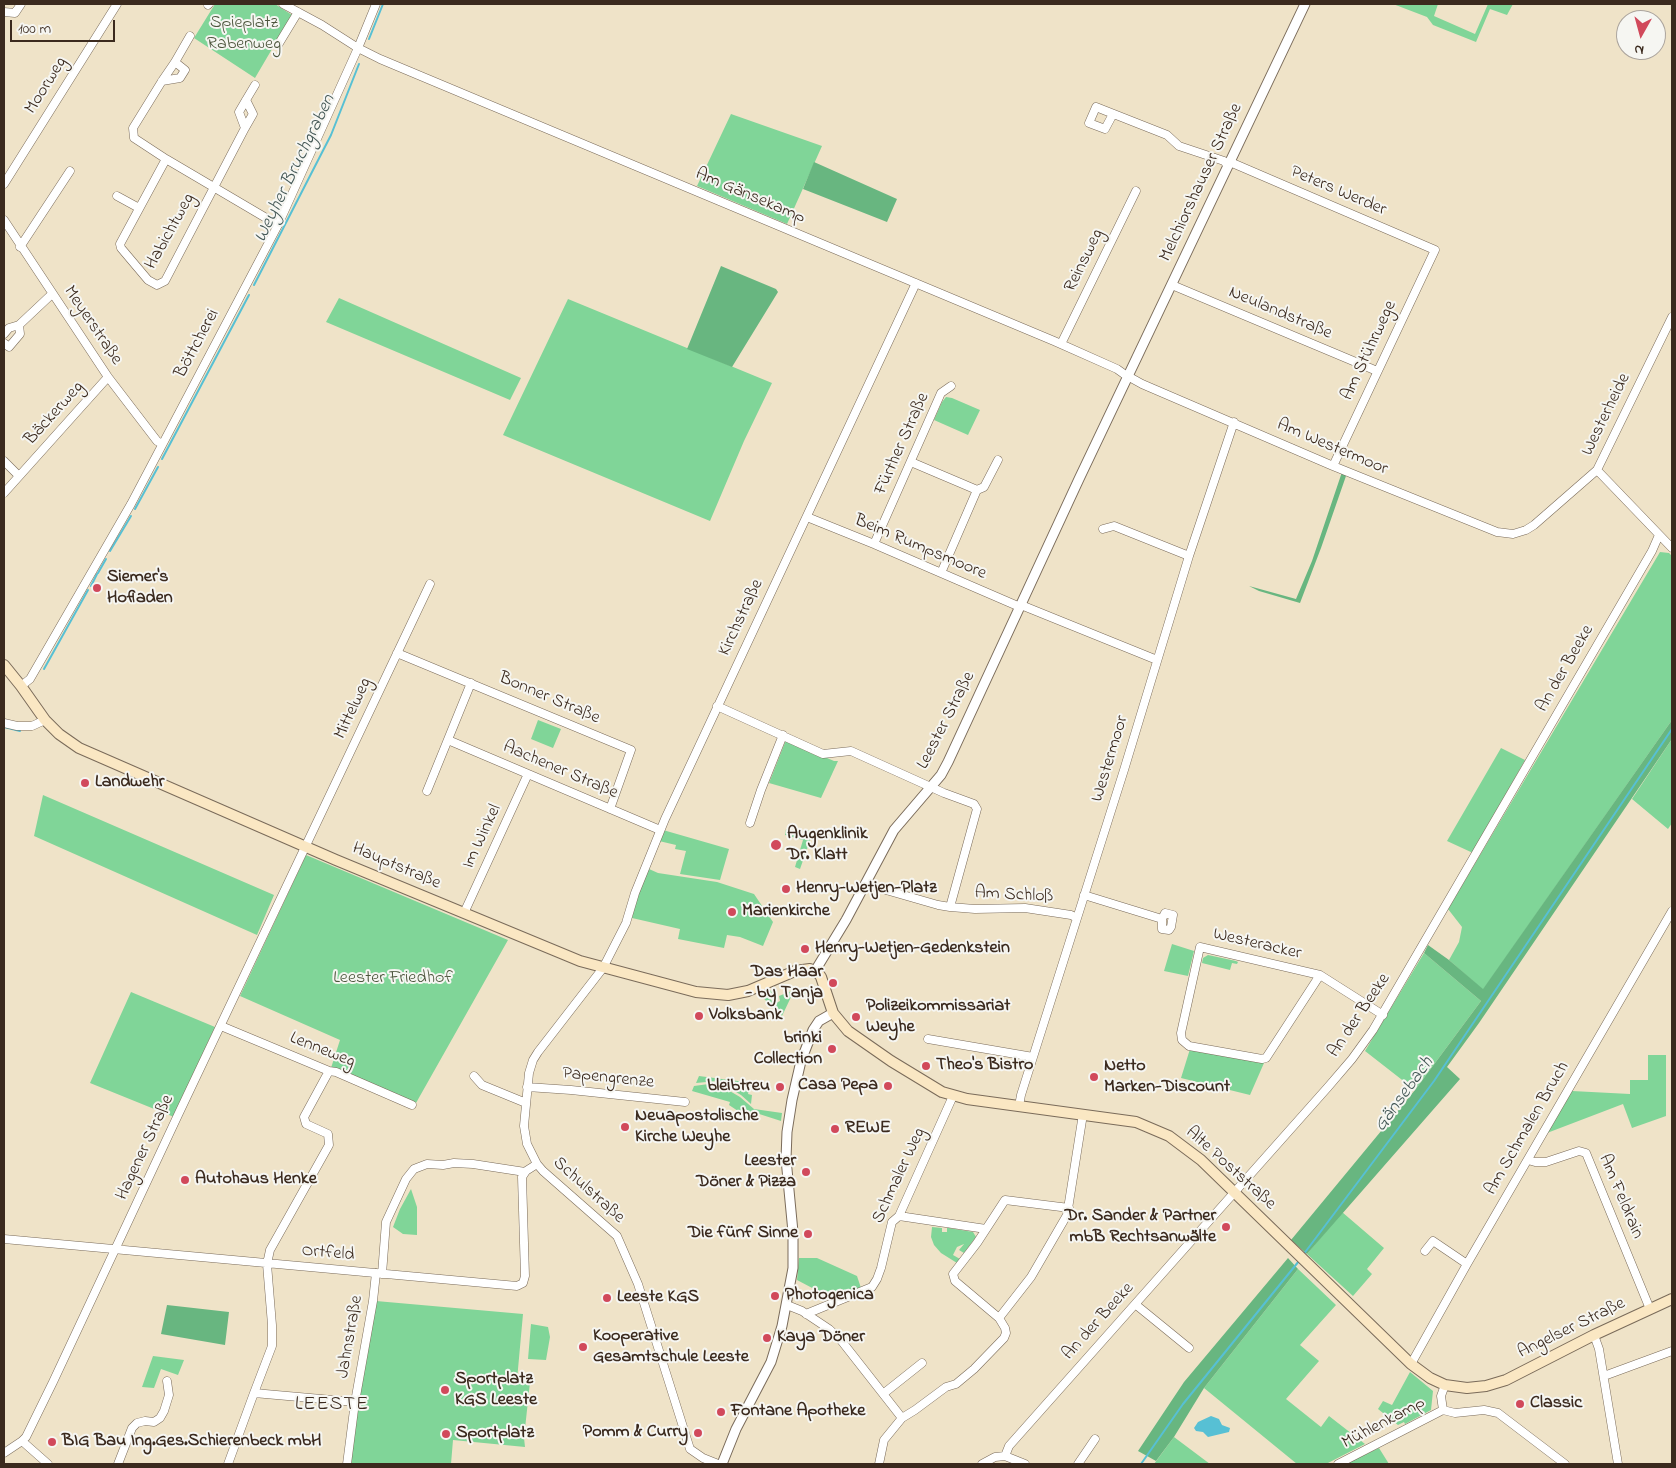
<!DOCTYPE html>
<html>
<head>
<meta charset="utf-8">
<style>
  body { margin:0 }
  #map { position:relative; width:1676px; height:1468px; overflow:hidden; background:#efe3c8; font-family:"Indie Flower",sans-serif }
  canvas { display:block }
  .frame { position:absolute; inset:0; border:5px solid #3b2a1e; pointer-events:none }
  .north { position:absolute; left:1616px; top:10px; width:50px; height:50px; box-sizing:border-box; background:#f6f6f2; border:1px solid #aba49d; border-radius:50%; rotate:187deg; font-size:14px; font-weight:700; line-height:20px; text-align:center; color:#3b2a1e }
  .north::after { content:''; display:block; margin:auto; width:18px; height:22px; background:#d1495b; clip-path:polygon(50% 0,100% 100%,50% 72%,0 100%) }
  .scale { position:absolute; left:10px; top:20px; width:105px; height:22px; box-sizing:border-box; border:2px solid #3b2a1e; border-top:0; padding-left:6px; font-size:15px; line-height:18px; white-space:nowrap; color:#3b2a1e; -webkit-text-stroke:4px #f6f6f2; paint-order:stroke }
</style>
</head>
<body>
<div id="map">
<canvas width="1676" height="1468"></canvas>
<div class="frame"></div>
<div class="north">N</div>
<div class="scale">100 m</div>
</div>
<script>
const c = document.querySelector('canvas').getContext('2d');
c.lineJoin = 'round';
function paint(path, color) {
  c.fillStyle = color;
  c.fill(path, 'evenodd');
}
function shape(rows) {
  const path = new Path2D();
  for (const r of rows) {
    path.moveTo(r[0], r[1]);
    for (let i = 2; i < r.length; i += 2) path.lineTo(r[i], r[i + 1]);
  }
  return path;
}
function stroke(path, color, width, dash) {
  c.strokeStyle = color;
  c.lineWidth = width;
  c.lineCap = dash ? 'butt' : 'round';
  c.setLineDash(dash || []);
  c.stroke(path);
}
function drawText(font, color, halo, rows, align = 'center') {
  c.font = font + ' "Indie Flower",sans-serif';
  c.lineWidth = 4;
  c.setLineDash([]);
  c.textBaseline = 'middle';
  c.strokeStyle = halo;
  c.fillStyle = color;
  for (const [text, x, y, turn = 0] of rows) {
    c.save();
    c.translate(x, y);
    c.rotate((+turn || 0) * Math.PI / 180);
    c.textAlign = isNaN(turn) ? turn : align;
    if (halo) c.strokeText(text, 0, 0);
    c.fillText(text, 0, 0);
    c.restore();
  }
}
const green = shape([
  [215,4,275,4,292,15,255,78,194,38],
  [1393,4,1438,4,1434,16,1475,34,1488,4,1513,4,1507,15,1490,9,1476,42,1433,25,1427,17],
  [731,114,822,146,787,224,697,186],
  [339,298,521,378,510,400,326,322],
  [568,299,772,383,744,441,710,521,503,435],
  [946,397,952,398,980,410,968,435,934,420,942,402],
  [1660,552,1669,553,1672,556,1672,720,1483,990,1449,960,1459,942,1462,927,1448,909],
  [538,720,561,729,553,748,531,739],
  [1672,739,1672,823,1668,829,1632,799],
  [786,740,834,761,838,761,821,798,769,783],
  [1501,748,1525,760,1473,853,1447,841],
  [43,795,274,895,257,935,34,836],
  [786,829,805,835,807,830,813,832,800,869,795,867,803,840,785,835],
  [663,830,729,849,720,880,680,874,686,851,675,849,676,845,659,841],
  [306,855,508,940,416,1103,331,1068,340,1040,240,996],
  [649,869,658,873,717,882,754,894,773,922,763,946,740,937,727,935,724,948,678,939,680,929,632,918,636,894],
  [1172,944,1194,951,1188,976,1164,971],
  [1424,953,1481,1001,1415,1090,1365,1051],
  [1208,955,1236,961,1238,962,1237,964,1232,963,1230,970,1202,963,1203,958],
  [799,988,807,988,818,993,806,993,791,997,782,1016,760,995,770,990,772,992,769,997,774,1004,780,1001,779,996],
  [131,992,215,1027,174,1117,90,1083],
  [1190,1049,1264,1063,1250,1095,1181,1078],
  [1648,1055,1666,1055,1666,1116,1632,1128,1623,1104,1547,1133,1572,1091,1630,1094,1630,1080,1648,1080],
  [699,1076,753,1083,752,1090,749,1090,748,1094,752,1095,751,1104,741,1095,717,1081,696,1083],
  [716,1083,740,1097,754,1109,782,1113,781,1121,753,1112,738,1111,729,1105,730,1102,692,1091,694,1086],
  [411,1189,417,1207,417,1235,403,1234,393,1227,400,1209],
  [1342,1212,1384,1248,1367,1269,1372,1274,1353,1296,1307,1254],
  [932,1227,942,1228,942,1232,947,1232,947,1228,949,1228,973,1232,976,1237,964,1253,959,1250,964,1244,957,1247,953,1255,960,1259,957,1263,941,1253,934,1245,931,1237],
  [799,1258,817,1258,857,1276,861,1288,835,1300,797,1280],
  [1298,1269,1336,1305,1300,1345,1319,1361,1286,1399,1321,1427,1329,1416,1365,1444,1326,1464,1297,1464,1204,1388],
  [376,1301,523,1314,517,1380,530,1382,524,1438,525,1447,453,1440,451,1464,350,1464,359,1398],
  [531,1324,548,1327,550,1337,546,1360,528,1359],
  [153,1356,184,1360,178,1375,161,1369,154,1388,142,1387],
  [1410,1372,1433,1391,1431,1410,1405,1424,1404,1422,1398,1425,1378,1409,1383,1401,1392,1405],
  [1174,1437,1210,1464,1154,1464],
  [1379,1448,1389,1464,1345,1464]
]);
const forest = shape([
  [814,162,897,199,887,222,803,189],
  [721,266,776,289,778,292,732,367,687,349],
  [1342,472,1346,476,1321,548,1300,603,1259,591,1249,586,1296,599,1312,561],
  [1672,720,1672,739,1479,1023,1447,1067,1460,1079,1307,1254,1291,1240,1415,1090,1481,1001,1424,953,1428,945,1449,960,1483,989],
  [1288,1258,1298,1269,1204,1388,1174,1437,1156,1461,1138,1451,1184,1382],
  [167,1305,229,1312,225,1345,161,1334]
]);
const water = shape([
  [1211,1416,1219,1419,1222,1425,1230,1428,1229,1432,1208,1437,1203,1432,1196,1431,1194,1428,1198,1422]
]);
const stream = shape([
  [369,39,383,4],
  [254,285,331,135,359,64],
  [162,459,249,295],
  [135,509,158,467],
  [110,551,131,516],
  [98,573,106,559],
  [91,586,97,574],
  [44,669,88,590],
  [4,727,20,731],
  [1303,1255,1434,1081,1672,729],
  [1141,1464,1183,1404,1299,1261]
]);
const minor = shape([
  [283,4,322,25,358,48,380,59,1054,341,1117,369,1124,374,1142,384,1333,466,1497,532,1513,534,1526,530,1534,525,1597,470,1672,317],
  [208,5,209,4],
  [4,12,15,13,21,4],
  [278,45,298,12],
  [175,62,190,36],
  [162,81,180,78,185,70,175,62,162,81,133,128,134,138,166,159,278,225],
  [246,100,253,114,245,128,239,112,246,100],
  [246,100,255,85],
  [1113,114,1105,129,1089,123,1096,107,1167,135,1179,146,1224,161,1228,166],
  [166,159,120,244,121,248,148,280,157,285,165,281,245,128],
  [1230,162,1435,250,1333,466],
  [4,184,117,4],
  [117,196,139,208],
  [4,220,108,377,157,441,162,444],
  [20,247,70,171],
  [1172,285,1377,371],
  [4,334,9,328,19,325,52,294],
  [4,343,9,347,20,334,19,325],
  [1061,344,1136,191],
  [4,461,19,476],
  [911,462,977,490,941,573],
  [1597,470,1672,548],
  [977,490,984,487,998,460],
  [4,493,108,377],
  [807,517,874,544,1020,607],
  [1103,529,1114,526,1189,556],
  [874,544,941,393,951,386],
  [1021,605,1157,660],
  [397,653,631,750,610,809],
  [21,686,30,679,131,504,278,225,358,48,376,4],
  [717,706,823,754,851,751,944,793,974,804,977,809,950,907],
  [4,723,17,726,32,726,45,720],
  [448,740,660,830],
  [427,791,471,683],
  [750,823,761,790,783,735],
  [865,884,938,905,950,907,975,909,1025,908,1071,915,1077,918],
  [1084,895,1162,919,1162,929,1169,930,1171,927,1173,915,1165,913,1162,919],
  [464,913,528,774],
  [1320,975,1266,1058,1262,1059,1189,1046,1182,1040,1181,1033,1200,947,1320,975,1383,1015],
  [221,1026,329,1071,336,1072,412,1105],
  [928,1039,1033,1057],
  [474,1076,482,1085,526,1103],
  [527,1087,571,1090,685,1102],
  [1019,1106,1021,1095,1124,770,1189,556,1234,422],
  [1528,1160,1535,1162,1546,1162,1579,1151,1586,1153,1650,1309],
  [899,1216,986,1229],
  [4,1239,517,1286,523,1283,525,1276,522,1177,526,1171,537,1164],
  [1425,1251,1433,1241,1467,1264],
  [382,1274,386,1222,406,1179,414,1169,427,1164,443,1165,454,1163,473,1164,525,1172],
  [1135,1304,1189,1348],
  [787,1305,802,1311,829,1329,840,1339,902,1418],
  [806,1314,872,1287,877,1279,881,1268,892,1222,899,1216,953,1096],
  [999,1318,1031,1277,1067,1215,1083,1114],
  [1594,1335,1599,1349,1618,1464],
  [1411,1364,1467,1264,1672,911],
  [1604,1376,1672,1351],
  [1445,1385,1441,1396,1443,1410,1455,1413,1484,1410,1498,1413,1565,1464],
  [254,1393,272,1346,272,1325,267,1264,270,1250,329,1145,328,1134,306,1124,304,1117,329,1071],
  [883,1394,922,1363],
  [22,1441,48,1464],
  [4,1453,22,1441,26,1437,53,1382,178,1115,430,584],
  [1005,1456,1009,1446,1328,1087,1352,1059,1373,1030,1652,551,1659,535],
  [118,1464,132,1428,137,1423,145,1421,154,1422,160,1418,164,1411,169,1395,167,1381],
  [228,1464,254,1393,355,1402],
  [347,1464,355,1402,373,1301,376,1273],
  [718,1464,703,1458,690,1449,638,1284,617,1236,543,1171,537,1164,527,1144,524,1126,529,1073,533,1060,538,1052,603,968,626,923,635,893,665,819,916,283],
  [879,1464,884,1440,902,1418,915,1410,946,1387,956,1384,974,1369,1004,1338,1006,1333,1005,1328,999,1318,955,1281,953,1274,977,1243,1005,1200,1069,1208],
  [982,1464,995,1457,1005,1456,1025,1464],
  [1078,1464,1095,1439],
  [1338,1464,1443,1410]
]);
const tertiary = shape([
  [815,971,846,920,894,830,941,775,948,762,1079,479,1305,4],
  [722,1464,736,1429,771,1362,782,1326,793,1268,793,1232,786,1159,787,1132,792,1100,801,1061,813,1030,819,1021,833,1013]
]);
const secondary = shape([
  [4,665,21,686,45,720,59,734,79,748,336,860,580,961,696,992,728,995,748,991,795,971,810,969,819,974,821,977,833,1013,848,1031,891,1061,942,1092,967,1099,1136,1122,1169,1136,1201,1160,1411,1364,1430,1378,1445,1385,1467,1388,1486,1386,1506,1380,1594,1335,1672,1299]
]);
const markers = [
  [97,588,5,"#d1495b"],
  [85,783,5,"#d1495b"],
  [776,845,6,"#d1495b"],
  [786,889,5,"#d1495b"],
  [732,912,5,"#d1495b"],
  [805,949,5,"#d1495b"],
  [833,983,5,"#d1495b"],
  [699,1016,5,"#d1495b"],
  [856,1017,5,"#d1495b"],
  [832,1049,5,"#d1495b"],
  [926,1066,5,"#d1495b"],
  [1094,1077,5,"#d1495b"],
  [888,1086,5,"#d1495b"],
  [780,1087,5,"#d1495b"],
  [625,1127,5,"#d1495b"],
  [835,1129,5,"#d1495b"],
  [806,1172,5,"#d1495b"],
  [185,1180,5,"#d1495b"],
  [1226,1227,5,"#d1495b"],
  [808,1234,5,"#d1495b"],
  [775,1296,5,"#d1495b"],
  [607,1298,5,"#d1495b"],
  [767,1338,5,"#d1495b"],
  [583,1347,5,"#d1495b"],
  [445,1390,5,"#d1495b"],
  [1520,1404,5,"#d1495b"],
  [721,1412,5,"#d1495b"],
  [698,1433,5,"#d1495b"],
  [446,1434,5,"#d1495b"],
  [52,1442,5,"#d1495b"]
];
const parkNames = [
  ["Spieplatz",244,24],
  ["Rabenweg",244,45],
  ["Leester Friedhof",393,979]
];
const streetNames = [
  ["Moorweg",47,86,-58],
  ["Melchiorshauser Straße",1202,183,-65],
  ["Peters Werder",1338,192,23],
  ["Am Gänsekamp",750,197,23],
  ["Habichtweg",171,232,-61],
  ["Reinsweg",1085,261,-64],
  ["Neulandstraße",1280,314,23],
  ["Meyerstraße",92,326,56],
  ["Böttcherei",198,344,-62],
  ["Am Stührwege",1370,351,-65],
  ["Bäckerweg",55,414,-48],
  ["Westerheide",1607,415,-64],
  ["Fürther Straße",903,444,-66],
  ["Am Westermoor",1332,448,23],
  ["Beim Rumpsmoore",920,548,23],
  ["Kirchstraße",742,618,-65],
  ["An der Beeke",1566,669,-60],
  ["Bonner Straße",549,699,23],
  ["Mittelweg",354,709,-65],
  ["Leester Straße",947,721,-63],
  ["Westermoor",1111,759,-73],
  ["Aachener Straße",560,771,23],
  ["Im Winkel",483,837,-65],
  ["Hauptstraße",396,867,23],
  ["Am Schloß",1014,896,3],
  ["Westeracker",1257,945,13],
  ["An der Beeke",1360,1016,-56],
  ["Lenneweg",322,1051,22],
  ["Papengrenze",608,1079,6],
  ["Am Schmalen Bruch",1528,1129,-60],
  ["Hagener Straße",146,1148,-65],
  ["Alte Poststraße",1230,1169,42],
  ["Schmaler Weg",900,1176,-65],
  ["Schulstraße",588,1191,42],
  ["Am Feldrain",1620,1197,67],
  ["Ortfeld",328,1254,5],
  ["An der Beeke",1099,1322,-48],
  ["Angelser Straße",1572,1329,-26],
  ["Jahnstraße",351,1337,-80],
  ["Mühlenkamp",1384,1424,-28]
];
const poiNames = [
  ["Siemer's",107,578],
  ["Hofladen",107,599],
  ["Landwehr",95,783],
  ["Augenklinik",787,835],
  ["Dr. Klatt",787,856],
  ["Henry-Wetjen-Platz",796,889],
  ["Marienkirche",742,912],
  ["Henry-Wetjen-Gedenkstein",815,949],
  ["Das Haar",823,973,"right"],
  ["- by Tanja",823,994,"right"],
  ["Polizeikommissariat",866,1007],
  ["Weyhe",866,1028],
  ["Volksbank",709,1016],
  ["brinki",822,1039,"right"],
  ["Collection",822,1060,"right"],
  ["Theo's Bistro",936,1066],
  ["Netto",1104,1067],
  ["Marken-Discount",1104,1088],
  ["Casa Pepa",878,1086,"right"],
  ["bleibtreu",770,1087,"right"],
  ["Neuapostolische",635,1117],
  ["Kirche Weyhe",635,1138],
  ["REWE",845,1129],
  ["Leester",796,1162,"right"],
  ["Döner & Pizza",796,1183,"right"],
  ["Autohaus Henke",195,1180],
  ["Dr. Sander & Partner",1216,1217,"right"],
  ["mbB Rechtsanwälte",1216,1238,"right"],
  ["Die fünf Sinne",798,1234,"right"],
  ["Photogenica",785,1296],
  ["Leeste KGS",617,1298],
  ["Kooperative",593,1337],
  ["Gesamtschule Leeste",593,1358],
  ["Kaya Döner",777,1338],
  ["Sportplatz",455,1380],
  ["KGS Leeste",455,1401],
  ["Classic",1530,1404],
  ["Fontane Apotheke",731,1412],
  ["Pomm & Curry",688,1433,"right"],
  ["Sportplatz",456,1434],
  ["BIG Bau Ing.Ges.Schierenbeck mbH",62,1442]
];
const waterNames = [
  ["Weyher Bruchgraben",296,169,-64],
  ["Gänsebach",1405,1095,-54]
];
const quarterNames = [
  ["LEESTE",332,1406]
];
paint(green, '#80d598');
paint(forest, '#68b680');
paint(water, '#57c0d4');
stroke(stream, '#57c0d4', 2);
stroke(minor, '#7a6b5a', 9);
stroke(tertiary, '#7a6b5a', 11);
stroke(secondary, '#7a6b5a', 12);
stroke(minor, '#fff', 8);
stroke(tertiary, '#fff', 9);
stroke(secondary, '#fae7c3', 10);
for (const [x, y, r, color] of markers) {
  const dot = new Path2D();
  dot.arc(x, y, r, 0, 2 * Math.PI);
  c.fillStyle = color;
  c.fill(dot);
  stroke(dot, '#f6f6f2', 2);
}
drawText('18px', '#4c553c', '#f6f6f2', parkNames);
drawText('18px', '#3b2a1e', '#f6f6f2', streetNames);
drawText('bold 18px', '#3b2a1e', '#f6f6f2', poiNames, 'left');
drawText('italic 19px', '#435755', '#f6f6f2', waterNames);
c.letterSpacing = '1px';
drawText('20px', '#3b2a1e', '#f6f6f2', quarterNames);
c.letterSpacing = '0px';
</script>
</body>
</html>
